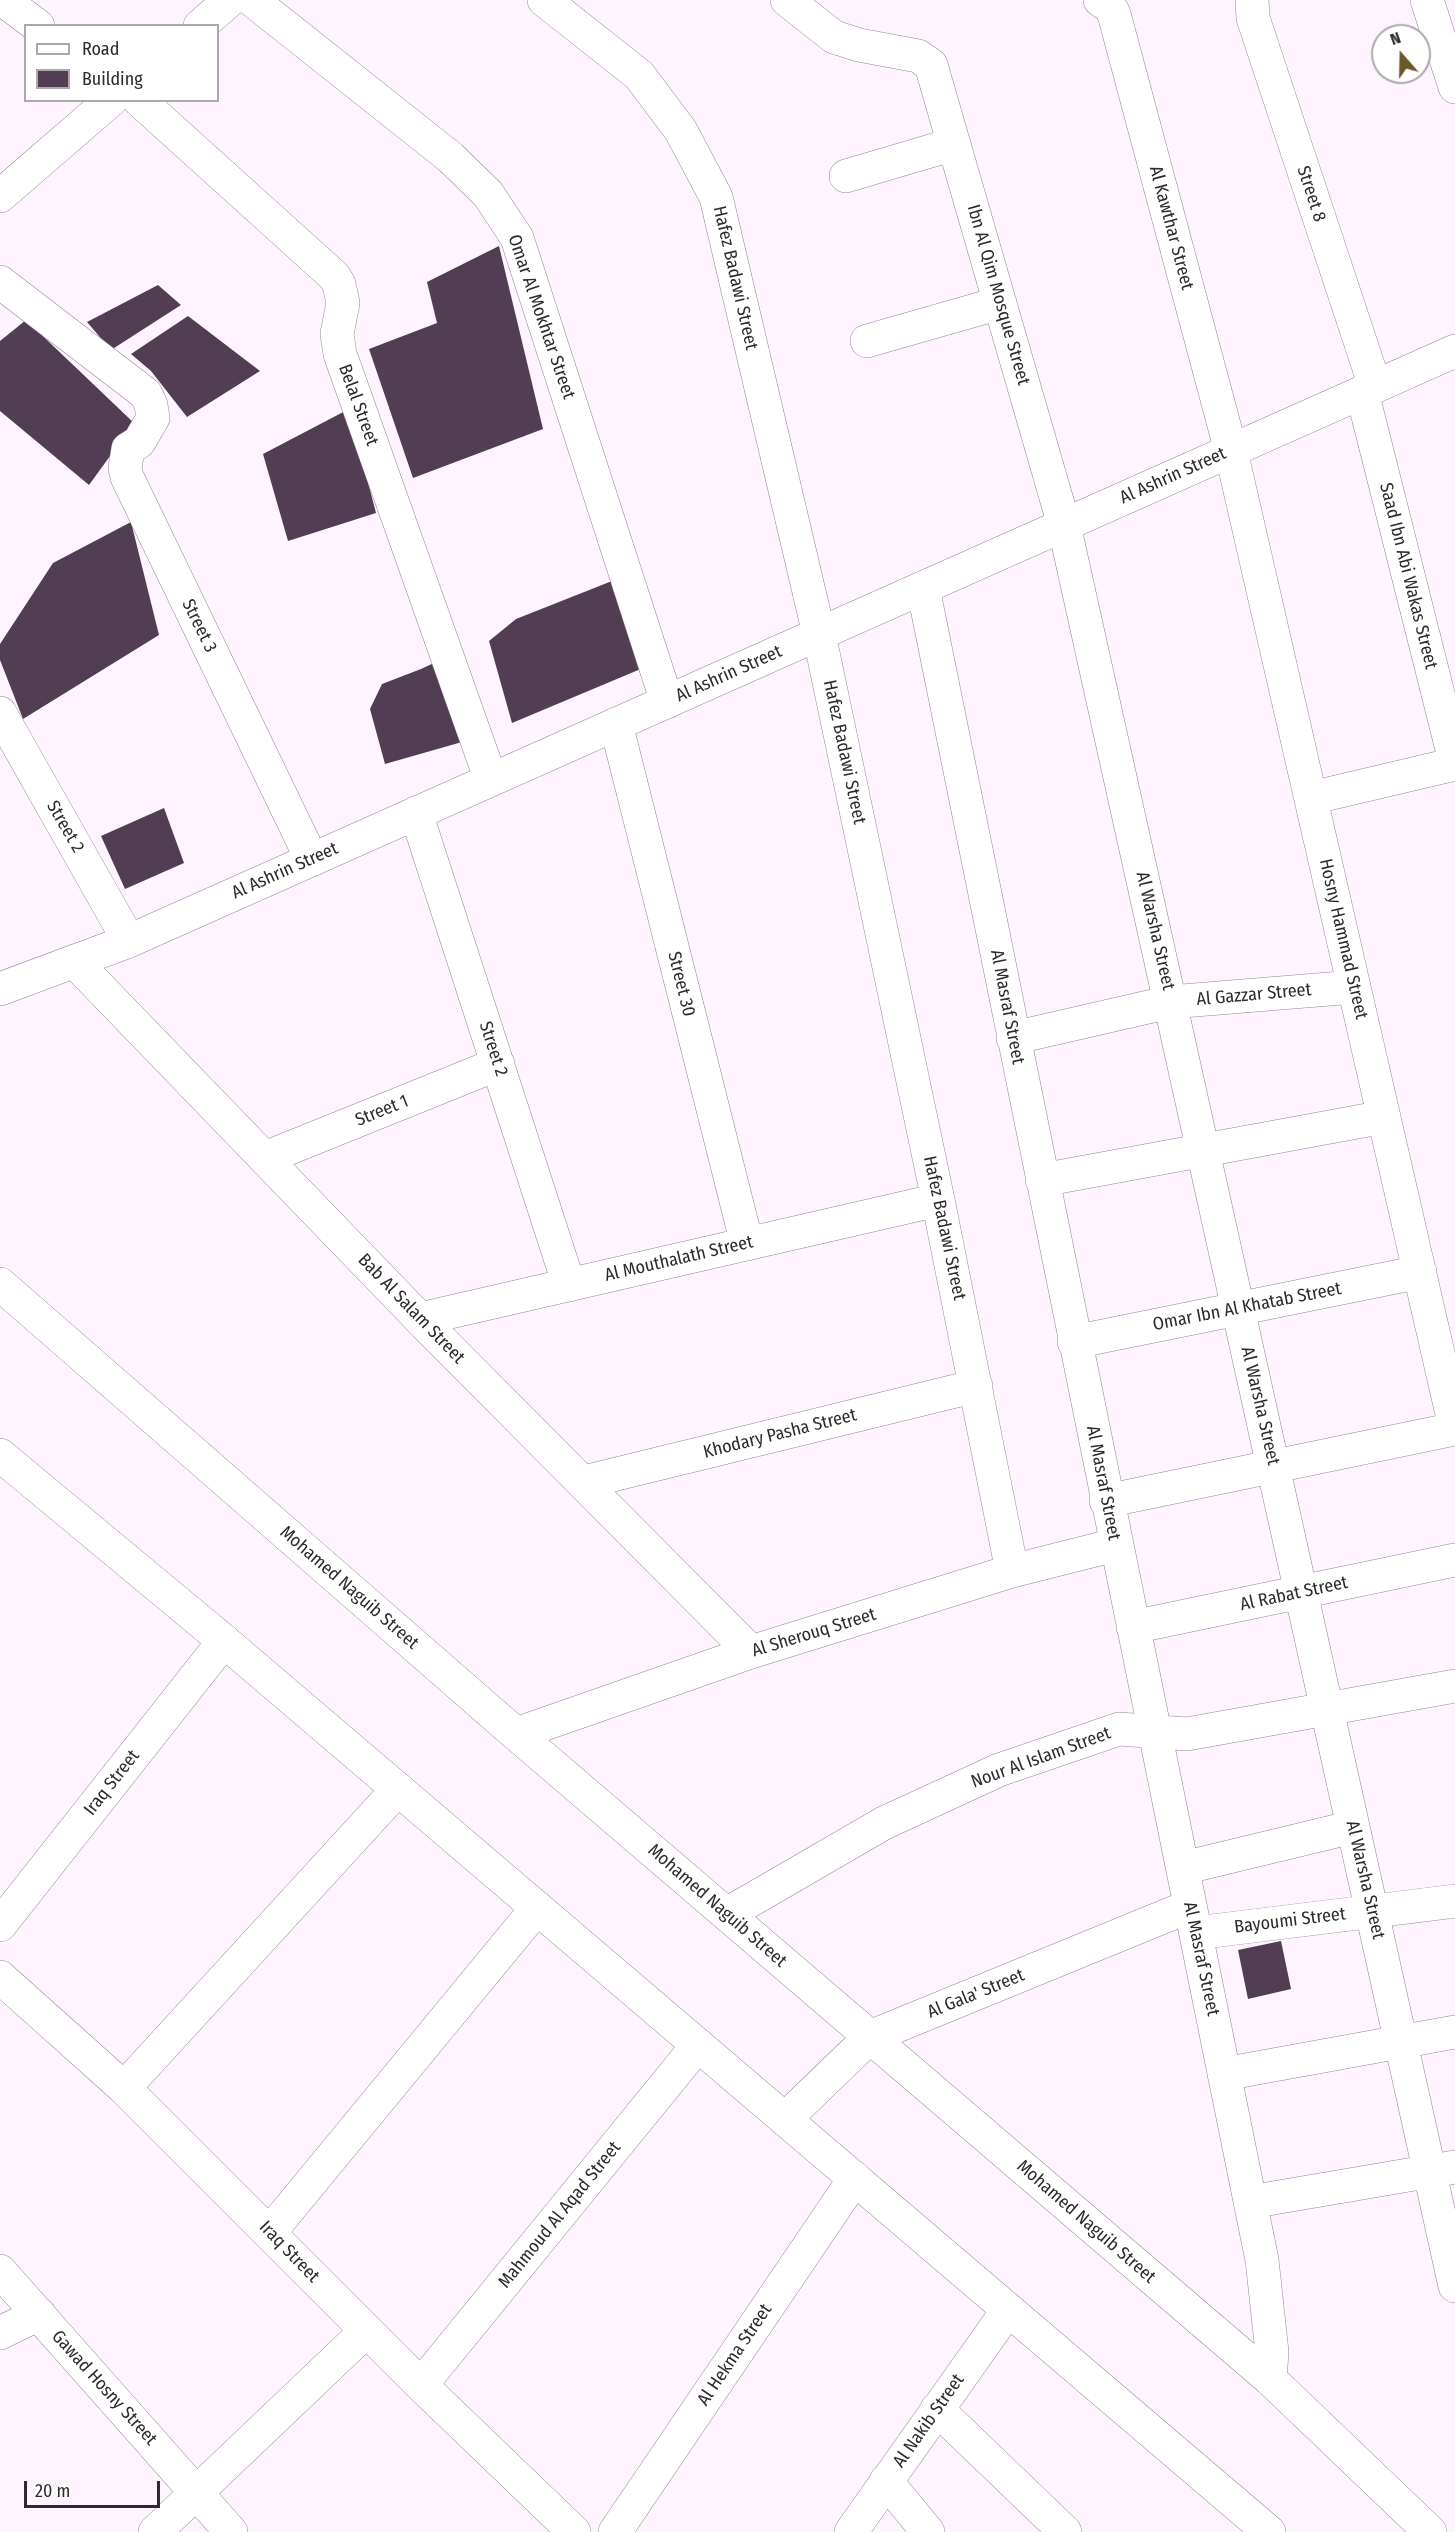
<!DOCTYPE html>
<html>
<head>
<meta charset="utf-8">
<style>
  body { margin:0 }
  #map { position:relative; width:1455px; height:2532px; overflow:hidden; background:#fef4ff; font-family:"Fira Sans Condensed",sans-serif }
  canvas { display:block }
  .legend { position:absolute; left:24px; top:24px; width:195px; height:78px; box-sizing:border-box; background:#fff; border:2px solid #aba9ab; margin:0; padding:8px 10px; list-style:none; font-size:18px; color:#2d292e }
  .legend li { display:flex; align-items:center; gap:12px; height:30px }
  .legend b { width:30px; border:2px solid #aba9ab }
  .north { position:absolute; left:1371px; top:24px; width:60px; height:60px; box-sizing:border-box; background:#fff; border:2px solid #aba9ab; border-radius:50%; rotate:340deg; font-size:16px; font-weight:700; line-height:24px; text-align:center; color:#2d292e }
  .north::after { content:''; display:block; margin:auto; width:21px; height:27px; background:#6c5827; clip-path:polygon(50% 0,100% 100%,50% 72%,0 100%) }
  .scale { position:absolute; left:24px; top:2481px; width:136px; height:27px; box-sizing:border-box; border:3px solid #2d292e; border-top:0; padding-left:8px; font-size:18px; line-height:21px; white-space:nowrap; color:#2d292e; -webkit-text-stroke:4px #fff; paint-order:stroke }
</style>
</head>
<body>
<div id="map">
<canvas width="1455" height="2532"></canvas>
<ul class="legend">
<li><b style="height:8px;background:#fff"></b>Road</li>
<li><b style="height:16px;background:#513e52"></b>Building</li>
</ul>
<div class="north">N</div>
<div class="scale">20 m</div>
</div>
<script>
const c = document.querySelector('canvas').getContext('2d');
c.lineJoin = 'round';
function paint(path, color) {
  c.fillStyle = color;
  c.fill(path, 'evenodd');
}
function shape(rows) {
  const path = new Path2D();
  for (const r of rows) {
    path.moveTo(r[0], r[1]);
    for (let i = 2; i < r.length; i += 2) path.lineTo(r[i], r[i + 1]);
  }
  return path;
}
function stroke(path, color, width, dash) {
  c.strokeStyle = color;
  c.lineWidth = width;
  c.lineCap = dash ? 'butt' : 'round';
  c.setLineDash(dash || []);
  c.stroke(path);
}
function drawText(font, color, halo, rows, align = 'center') {
  c.font = font + ' "Fira Sans Condensed",sans-serif';
  c.lineWidth = 6;
  c.setLineDash([]);
  c.textBaseline = 'middle';
  c.strokeStyle = halo;
  c.fillStyle = color;
  for (const [text, x, y, turn = 0] of rows) {
    c.save();
    c.translate(x, y);
    c.rotate((+turn || 0) * Math.PI / 180);
    c.textAlign = isNaN(turn) ? turn : align;
    if (halo) c.strokeText(text, 0, 0);
    c.fillText(text, 0, 0);
    c.restore();
  }
}
const building = shape([
  [499,246,543,429,413,478,369,349,437,323,427,282],
  [158,285,181,305,111,350,87,322],
  [188,316,260,371,187,417,151,371,131,354],
  [26,320,134,423,89,485,0,411,0,341],
  [349,409,376,513,288,541,263,454],
  [131,522,159,635,23,719,0,660,0,644,53,563],
  [617,579,655,663,512,723,489,641,516,619],
  [447,657,476,738,385,764,370,709,382,684,421,669],
  [164,808,184,863,125,889,101,836],
  [1281,1941,1291,1989,1248,1999,1238,1950]
]);
const minor = shape([
  [3,0,38,26],
  [252,0,450,157,488,194,517,238,667,702],
  [544,0,639,75,681,131,716,197,819,634,938,1200,1012,1571],
  [787,0,834,37,859,45,918,56,931,65,1064,525,1455,2286],
  [1100,0,1110,7,1114,14,1231,451,1455,1427],
  [1252,0,1253,18,1375,386],
  [1427,0,1455,87],
  [200,26,230,0],
  [139,100,334,276,339,284,343,303,337,334,340,354,491,780],
  [846,176,954,144],
  [0,196,111,100],
  [0,282,146,394,151,405,153,418,139,442,128,449,125,468,127,477,312,860],
  [867,341,1000,303],
  [1362,392,1455,761],
  [923,588,1262,2260,1272,2352,1270,2379],
  [0,713,129,941],
  [616,724,747,1244],
  [1311,798,1455,764],
  [416,813,569,1285],
  [75,962,420,1319,751,1652],
  [0,989,129,941,1455,351],
  [1013,1038,1170,1002,1354,987],
  [265,1158,498,1064],
  [1042,1180,1384,1117],
  [420,1319,938,1200],
  [1074,1342,1420,1272],
  [584,1482,976,1386],
  [1106,1501,1455,1429],
  [1133,1627,1455,1560],
  [516,1734,751,1652,1012,1571,1115,1545],
  [1183,1868,1353,1827],
  [727,1914,884,1823,999,1770,1119,1729,1187,1734,1455,1686],
  [0,1925,224,1641],
  [1196,1933,1455,1901],
  [0,1977,124,2088,421,2385,574,2532],
  [1224,2074,1455,2032],
  [124,2088,398,1789],
  [785,2119,870,2037,1190,1906],
  [1250,2202,1455,2167],
  [270,2232,537,1908],
  [0,2271,231,2532],
  [0,2333,39,2314],
  [421,2385,698,2045],
  [937,2409,1065,2532],
  [886,2481,928,2532],
  [155,2532,366,2331],
  [615,2532,855,2178],
  [851,2532,1008,2310]
]);
const major = shape([
  [0,1284,516,1734,1270,2379,1430,2532],
  [0,1455,224,1641,1269,2532]
]);
const streetNames = [
  ["Street 8",1311,194,72],
  ["Al Kawthar Street",1171,228,75],
  ["Hafez Badawi Street",735,278,77],
  ["Ibn Al Qim Mosque Street",998,295,74],
  ["Omar Al Mokhtar Street",541,317,71],
  ["Belal Street",358,405,70],
  ["Al Ashrin Street",1173,476,-24],
  ["Saad Ibn Abi Wakas Street",1408,576,76],
  ["Street 3",199,626,64],
  ["Al Ashrin Street",729,674,-24],
  ["Hafez Badawi Street",844,752,78],
  ["Street 2",65,827,60],
  ["Al Ashrin Street",285,871,-24],
  ["Al Warsha Street",1155,931,77],
  ["Hosny Hammad Street",1343,939,77],
  ["Street 30",681,984,76],
  ["Al Gazzar Street",1254,995,-5],
  ["Al Masraf Street",1007,1007,79],
  ["Street 2",493,1049,72],
  ["Street 1",382,1111,-22],
  ["Hafez Badawi Street",944,1228,78],
  ["Al Mouthalath Street",679,1259,-13],
  ["Omar Ibn Al Khatab Street",1247,1307,-11],
  ["Bab Al Salam Street",411,1309,46],
  ["Al Warsha Street",1260,1406,77],
  ["Khodary Pasha Street",780,1434,-14],
  ["Al Masraf Street",1103,1483,79],
  ["Mohamed Naguib Street",349,1588,41],
  ["Al Rabat Street",1294,1594,-12],
  ["Al Sherouq Street",814,1633,-17],
  ["Nour Al Islam Street",1041,1758,-20],
  ["Iraq Street",112,1783,-52],
  ["Al Warsha Street",1365,1880,77],
  ["Mohamed Naguib Street",717,1906,41],
  ["Bayoumi Street",1290,1921,-7],
  ["Al Masraf Street",1201,1959,78],
  ["Al Gala' Street",976,1994,-22],
  ["Mahmoud Al Aqad Street",560,2215,-51],
  ["Mohamed Naguib Street",1086,2222,41],
  ["Iraq Street",289,2252,46],
  ["Al Hekma Street",735,2355,-56],
  ["Gawad Hosny Street",104,2388,48],
  ["Al Nakib Street",929,2421,-55]
];
paint(building, '#513e52');
stroke(minor, '#938794', 34);
stroke(major, '#938794', 34);
stroke(minor, '#fff', 33);
stroke(major, '#fff', 33);
drawText('18px', '#2d292e', '#fff', streetNames);
</script>
</body>
</html>
